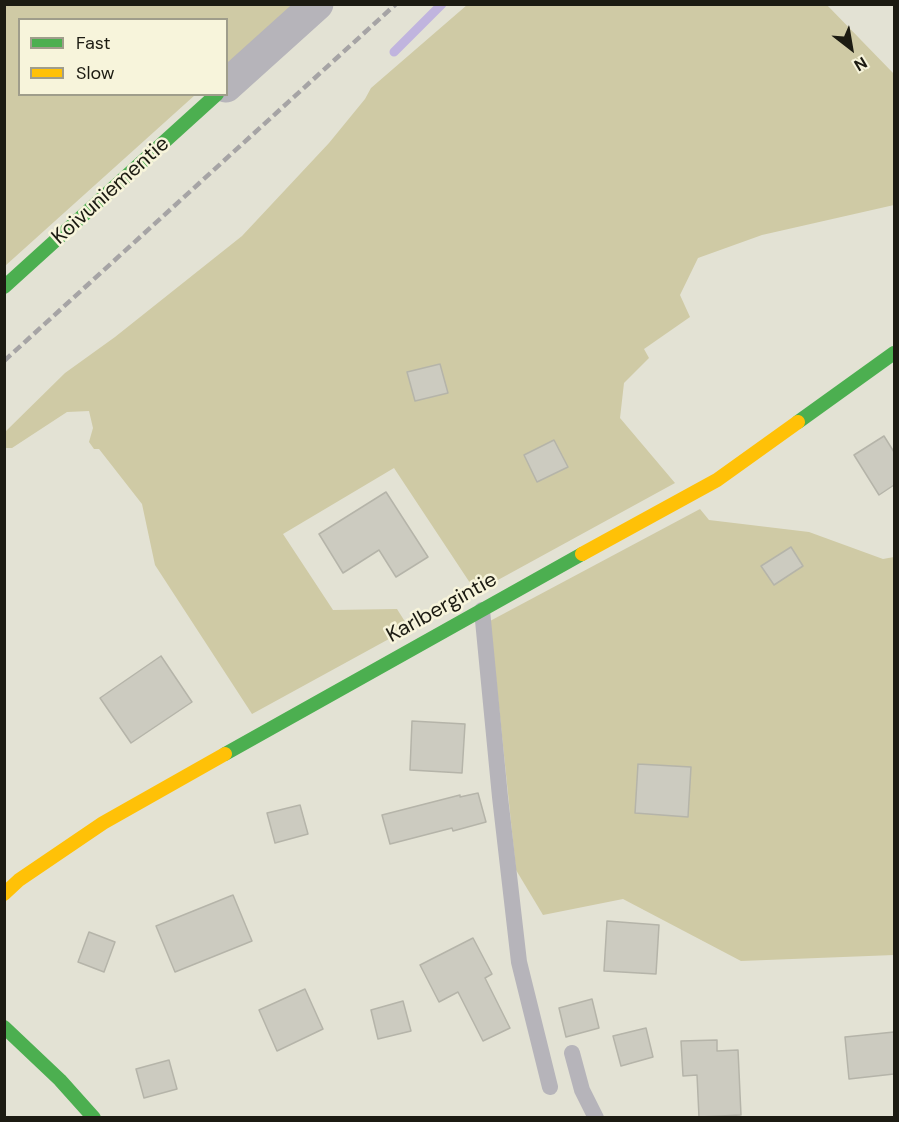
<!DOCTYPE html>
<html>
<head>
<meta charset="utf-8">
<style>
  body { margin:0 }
  #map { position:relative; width:899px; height:1122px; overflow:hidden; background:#e3e2d4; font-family:"DM Sans",sans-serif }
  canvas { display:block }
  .frame { position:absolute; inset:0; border:6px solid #1c1b12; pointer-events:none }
  .legend { position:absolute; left:18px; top:18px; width:210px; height:78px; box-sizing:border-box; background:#f7f4db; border:2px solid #9f9d8b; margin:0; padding:8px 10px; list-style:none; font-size:18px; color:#1c1b12 }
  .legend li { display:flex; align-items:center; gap:12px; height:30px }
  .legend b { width:30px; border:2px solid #9f9d8b }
  .north { position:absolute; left:821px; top:18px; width:60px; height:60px; -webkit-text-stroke:4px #f7f4db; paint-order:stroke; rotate:149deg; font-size:16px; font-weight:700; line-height:24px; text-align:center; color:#1c1b12 }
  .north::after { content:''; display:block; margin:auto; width:21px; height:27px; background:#1c1b12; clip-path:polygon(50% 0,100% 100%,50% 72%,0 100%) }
</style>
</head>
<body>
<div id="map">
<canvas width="899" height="1122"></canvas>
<div class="frame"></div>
<ul class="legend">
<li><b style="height:8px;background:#4caf50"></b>Fast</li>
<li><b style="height:8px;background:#ffc107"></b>Slow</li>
</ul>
<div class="north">N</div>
</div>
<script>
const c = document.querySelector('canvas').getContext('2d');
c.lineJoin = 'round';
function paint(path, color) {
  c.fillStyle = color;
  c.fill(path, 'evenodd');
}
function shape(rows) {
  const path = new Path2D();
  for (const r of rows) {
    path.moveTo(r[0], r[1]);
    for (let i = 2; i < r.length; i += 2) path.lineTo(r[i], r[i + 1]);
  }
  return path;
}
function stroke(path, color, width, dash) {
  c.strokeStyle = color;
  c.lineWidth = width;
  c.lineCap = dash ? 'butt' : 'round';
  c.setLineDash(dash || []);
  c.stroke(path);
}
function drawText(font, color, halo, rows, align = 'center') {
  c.font = font + ' "DM Sans",sans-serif';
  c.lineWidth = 5;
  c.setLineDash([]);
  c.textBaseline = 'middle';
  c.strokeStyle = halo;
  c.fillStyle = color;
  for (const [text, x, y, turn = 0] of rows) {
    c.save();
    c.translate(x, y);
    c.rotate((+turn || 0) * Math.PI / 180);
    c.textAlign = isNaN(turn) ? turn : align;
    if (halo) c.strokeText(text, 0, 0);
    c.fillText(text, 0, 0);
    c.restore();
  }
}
const green = shape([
  [5,5,296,5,227,66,226,20,20,20,20,94,195,95,5,266],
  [467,5,827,5,894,74,894,205,762,235,698,258,680,295,690,317,644,349,649,358,624,383,620,418,675,483,476,592,394,468,283,534,333,610,397,609,409,628,252,714,155,565,142,504,99,449,94,449,89,442,93,428,89,411,67,412,12,448,5,448,5,432,65,373,115,337,242,236,329,143,365,99,371,88],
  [700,509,709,520,809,532,883,559,894,557,894,955,741,961,623,899,543,915,516,870,490,621]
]);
const stream = shape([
  [394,52,442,4]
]);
const building = shape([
  [440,364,448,393,415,401,407,372,440,364],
  [884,436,894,452,894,485,879,495,854,455,884,436],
  [554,440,568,467,537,482,524,455,554,440],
  [386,492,428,557,396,577,379,550,343,573,319,534,386,492],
  [791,547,803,566,774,585,761,566,791,547],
  [161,656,192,702,131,743,100,698,161,656],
  [412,721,465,724,462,773,410,770,412,721],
  [638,764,691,767,688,817,635,813,638,764],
  [478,793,486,822,453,831,452,828,390,844,382,815,460,795,460,797,478,793],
  [300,805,308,834,275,843,267,813,300,805],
  [233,895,252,941,175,972,156,926,233,895],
  [607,921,659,925,656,974,604,971,607,921],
  [89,932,115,942,104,972,78,962,89,932],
  [473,938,492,974,485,978,510,1028,483,1041,458,992,439,1002,420,965,473,938],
  [305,989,323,1029,277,1051,259,1010,305,989],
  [592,999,599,1028,566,1037,559,1008,592,999],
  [403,1001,411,1031,378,1039,371,1010,403,1001],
  [646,1028,653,1057,621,1066,613,1036,646,1028],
  [894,1032,894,1074,849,1079,845,1037,894,1032],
  [717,1040,717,1051,738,1050,741,1115,699,1117,697,1075,683,1076,681,1041,717,1040],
  [169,1060,177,1089,144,1098,136,1069,169,1060]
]);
const lane = shape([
  [482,610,500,797,519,962,550,1087],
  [572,1053,582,1090,596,1118]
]);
const street = shape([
  [226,86,317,4]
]);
const fast = shape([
  [4,287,217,94],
  [798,422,894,353],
  [225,754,582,554],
  [4,1027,60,1080,94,1118]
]);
const slow = shape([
  [582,554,717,480,798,422],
  [4,894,19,880,103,823,225,754]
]);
const rail = shape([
  [4,361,396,4]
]);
const streetNames = [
  ["Koivuniementie",111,191,-42],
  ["Karlbergintie",442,608,-29]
];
paint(green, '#cfcaa5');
stroke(stream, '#c0b4de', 9);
paint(building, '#cccbc0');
stroke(building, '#b5b4a9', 1.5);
stroke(lane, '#b6b4ba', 16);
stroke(street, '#b6b4ba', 33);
stroke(fast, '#4caf50', 14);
stroke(slow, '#ffc107', 14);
stroke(rail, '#a6a4a5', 4.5, [9, 4.5]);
drawText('21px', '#1c1b12', '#f7f4db', streetNames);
</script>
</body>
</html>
